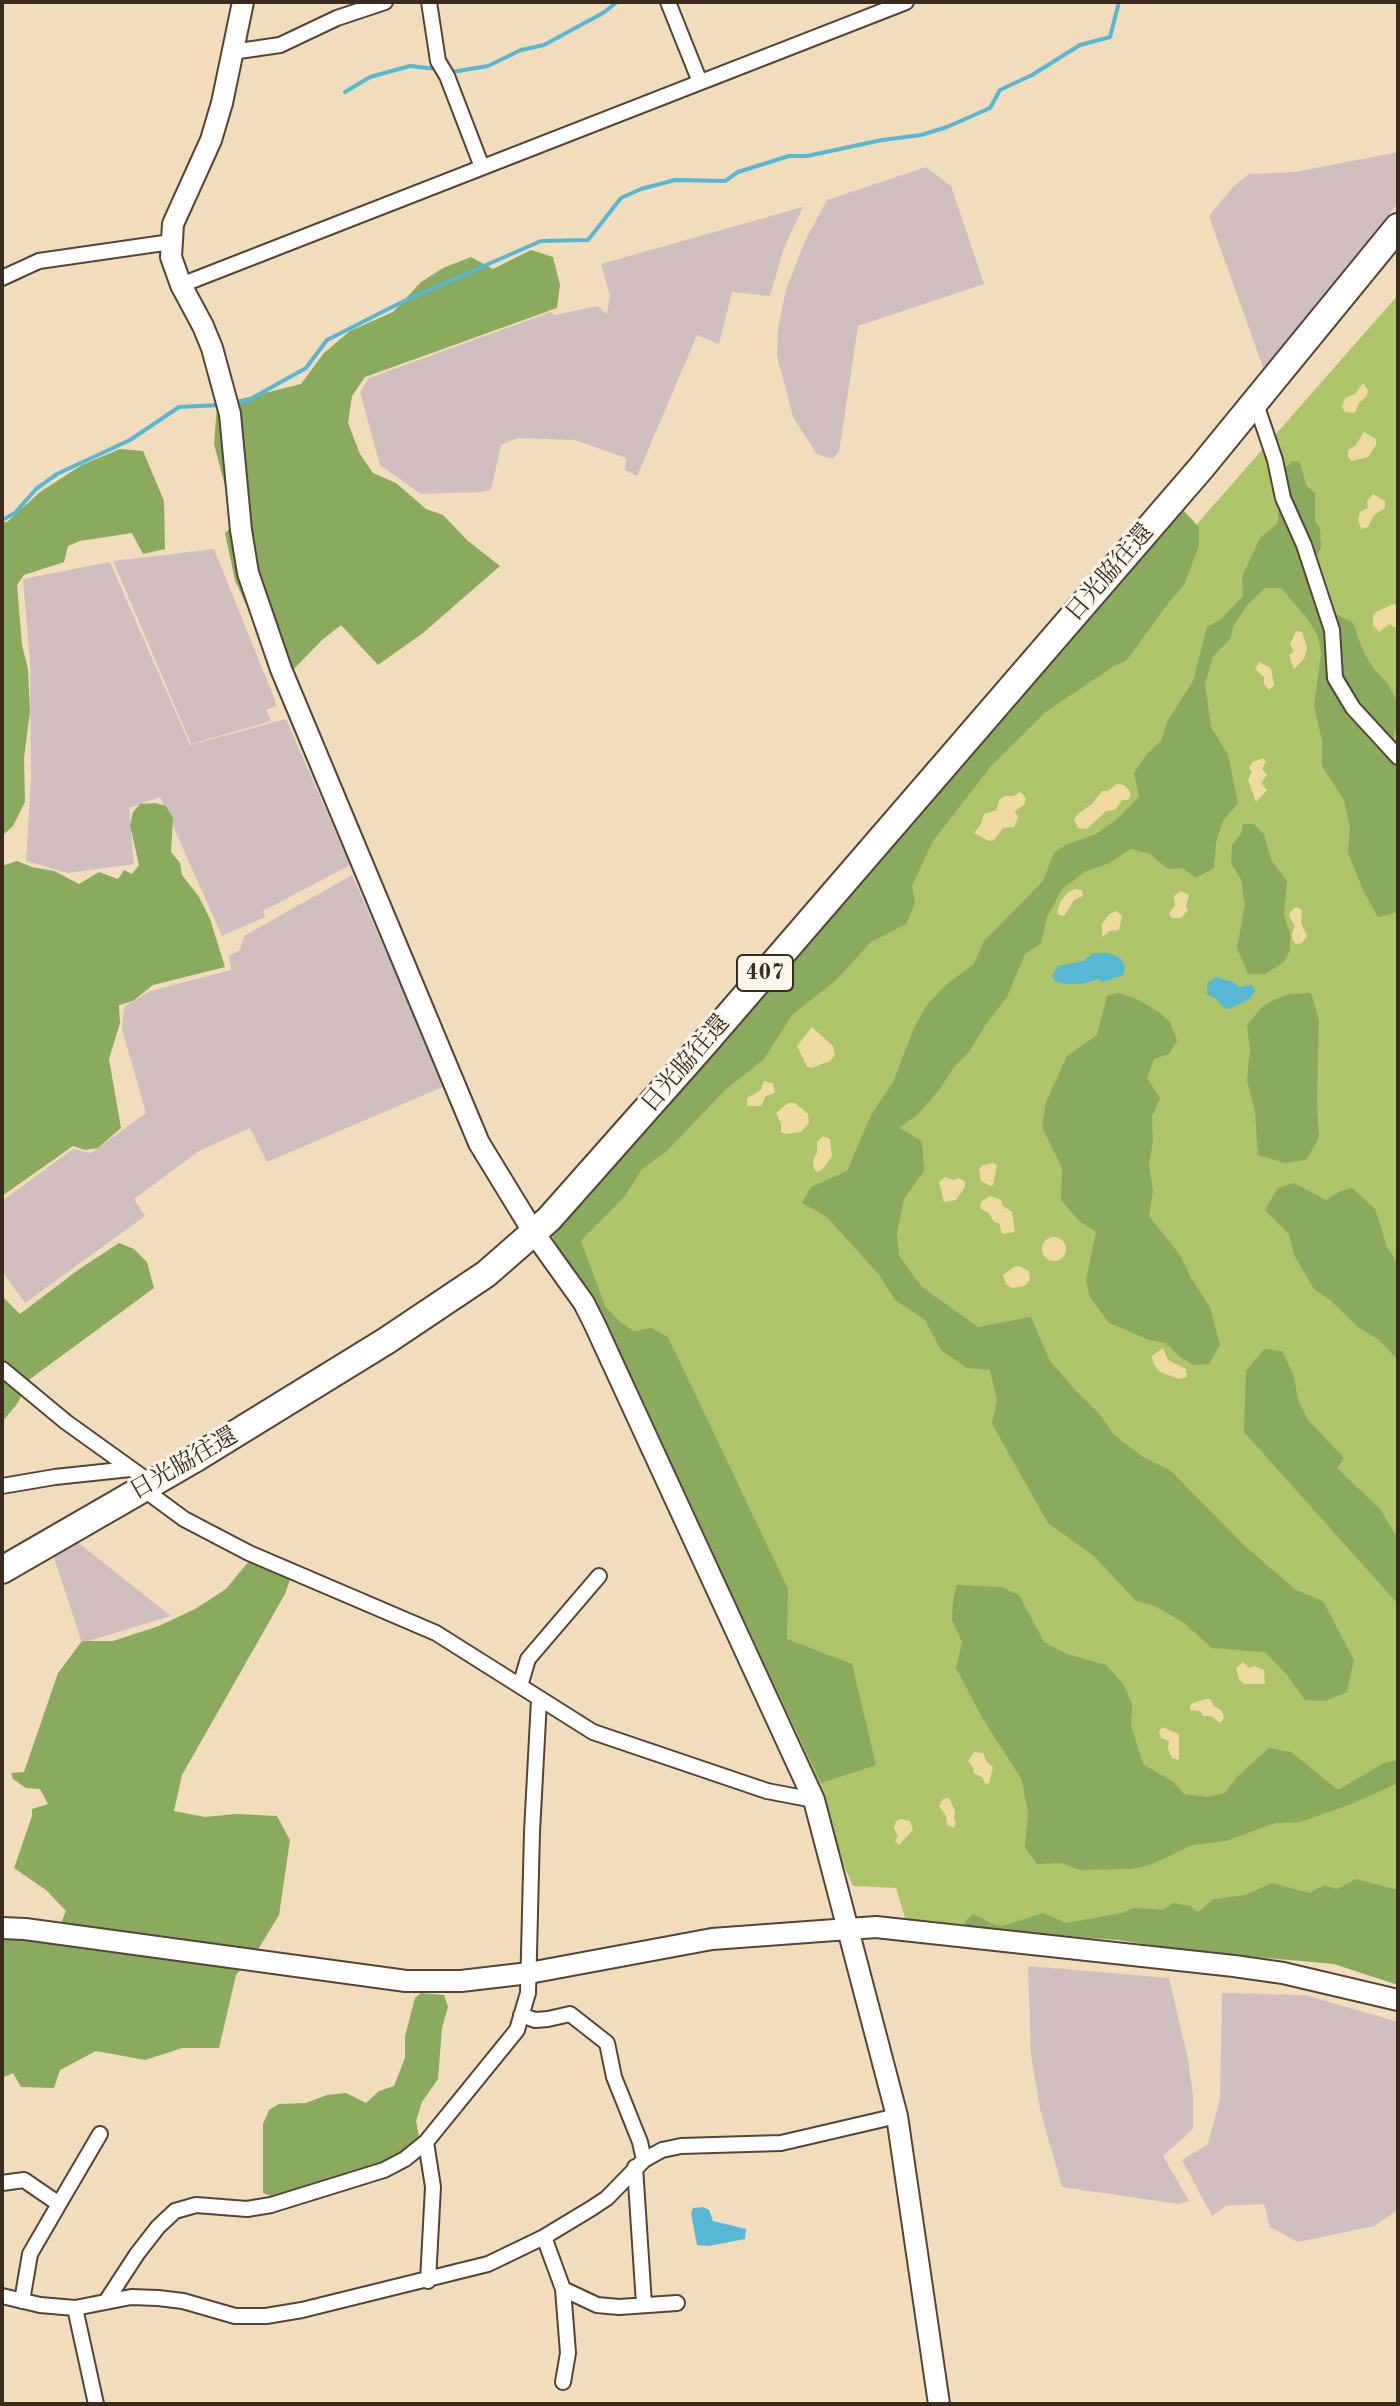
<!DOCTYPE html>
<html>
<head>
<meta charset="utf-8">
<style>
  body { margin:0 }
  #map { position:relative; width:1400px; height:2406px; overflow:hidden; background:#f1dcbc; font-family:"Old Standard TT",serif }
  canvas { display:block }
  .frame { position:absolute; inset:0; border:4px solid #3b2a1e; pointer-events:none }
</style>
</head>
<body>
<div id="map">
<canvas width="1400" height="2406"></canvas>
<div class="frame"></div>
</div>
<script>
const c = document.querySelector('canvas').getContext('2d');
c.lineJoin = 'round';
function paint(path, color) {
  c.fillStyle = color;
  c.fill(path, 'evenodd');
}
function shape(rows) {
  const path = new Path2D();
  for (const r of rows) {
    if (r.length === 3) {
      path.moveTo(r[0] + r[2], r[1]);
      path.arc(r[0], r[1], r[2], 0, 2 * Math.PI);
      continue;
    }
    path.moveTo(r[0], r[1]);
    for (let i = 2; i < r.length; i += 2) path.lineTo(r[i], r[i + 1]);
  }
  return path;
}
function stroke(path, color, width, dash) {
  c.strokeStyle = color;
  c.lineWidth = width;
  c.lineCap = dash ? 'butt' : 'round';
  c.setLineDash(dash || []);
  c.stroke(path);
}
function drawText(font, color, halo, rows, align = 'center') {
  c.font = font + ' "Old Standard TT","Noto Serif JP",serif';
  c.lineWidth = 6;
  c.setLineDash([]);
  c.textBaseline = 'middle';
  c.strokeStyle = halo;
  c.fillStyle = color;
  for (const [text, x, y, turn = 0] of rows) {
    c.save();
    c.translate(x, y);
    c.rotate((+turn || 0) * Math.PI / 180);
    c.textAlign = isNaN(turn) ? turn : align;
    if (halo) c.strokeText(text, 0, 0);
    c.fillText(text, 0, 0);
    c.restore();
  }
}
const industrial = shape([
  [1398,152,1398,203,1264,370,1209,216,1233,187,1249,174,1295,172],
  [926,167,951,186,984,284,858,326,839,452,833,458,827,458,816,453,793,417,777,356,778,329,786,289,806,239,827,200],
  [803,207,784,248,770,296,732,292,719,344,697,335,637,476,625,470,626,458,575,440,549,439,517,438,501,445,491,490,481,492,421,494,380,465,360,392,369,378,551,312,555,315,598,306,607,314,610,295,601,264],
  [214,549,277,705,266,710,271,721,191,744,113,561],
  [110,562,190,745,286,719,350,865,263,911,265,917,222,936,160,797,129,808,134,864,68,873,26,861,31,780,30,662,23,579],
  [352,875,445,1086,267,1162,250,1128,199,1151,134,1199,145,1216,25,1303,2,1271,2,1201,73,1149,91,1153,146,1113,122,1029,124,1007,150,991,231,970,229,956,240,950,244,936],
  [76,1541,171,1616,82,1643,53,1555],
  [1028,1966,1169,1978,1188,2059,1193,2096,1193,2129,1163,2156,1189,2201,1179,2204,1062,2187,1040,2109,1031,2055],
  [1222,1993,1305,1995,1398,2022,1398,2210,1374,2226,1298,2242,1270,2227,1264,2204,1226,2206,1212,2216,1182,2160,1208,2144,1220,2098]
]);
const green = shape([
  [1398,295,1398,1917,1063,1932,906,1921,896,1888,853,1886,568,1236,599,1205]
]);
const forest = shape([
  [531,250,553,257,560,285,557,308,365,377,352,396,348,423,360,454,373,473,396,483,426,509,443,515,468,541,500,566,423,633,378,665,341,625,322,640,287,676,255,625,235,580,225,533,235,524,214,444,217,405,301,384,324,353,350,331,393,312,421,282,443,268,471,257,493,269],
  [120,449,143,451,164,501,165,549,143,554,132,533,80,541,68,546,64,562,24,575,17,585,22,645,28,669,30,711,24,758,25,802,13,826,2,836,2,522,7,522,40,492,82,465],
  [1293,461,1300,462,1306,485,1315,493,1315,521,1320,528,1321,548,1306,576,1311,589,1321,606,1353,623,1364,653,1375,670,1387,683,1398,703,1398,719,1393,741,1398,754,1398,912,1378,917,1363,890,1348,853,1350,827,1344,800,1322,766,1322,741,1314,706,1321,653,1318,636,1307,618,1281,588,1265,588,1247,605,1234,625,1230,639,1213,657,1205,683,1211,727,1228,755,1238,803,1223,821,1216,842,1214,868,1196,878,1182,868,1168,869,1150,854,1131,849,1107,864,1086,871,1062,889,1047,917,1041,943,1025,954,1007,997,986,1024,969,1052,954,1067,939,1090,917,1115,899,1128,922,1141,924,1171,904,1199,897,1233,899,1256,922,1287,978,1327,1031,1317,1050,1361,1076,1391,1098,1412,1114,1435,1143,1457,1170,1470,1246,1547,1296,1590,1323,1601,1354,1660,1347,1692,1325,1701,1305,1700,1287,1675,1265,1652,1212,1648,1184,1623,1155,1606,1136,1601,1094,1556,1048,1523,992,1424,997,1400,990,1370,967,1368,941,1350,925,1320,895,1300,880,1276,827,1217,802,1203,811,1187,847,1171,871,1115,893,1082,914,1028,926,1006,947,984,974,964,984,941,1043,881,1054,853,1066,845,1096,834,1117,819,1139,797,1134,773,1147,754,1161,741,1167,722,1193,681,1207,627,1221,619,1243,596,1242,577,1260,538,1278,523,1279,473],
  [1183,510,1199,527,1199,546,1184,585,1170,601,1126,661,1114,666,1047,711,991,766,933,841,912,886,915,904,906,924,871,942,836,980,792,1015,764,1059,725,1090,667,1151,642,1169,625,1196,581,1241,605,1306,620,1322,634,1331,651,1328,668,1337,788,1589,787,1639,852,1664,876,1765,821,1783,590,1295,566,1266,551,1234,596,1177,630,1148,1015,698,1111,594,1125,570,1165,519],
  [155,803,166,806,173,818,171,852,180,863,182,875,199,897,210,919,225,967,153,985,133,1001,119,1005,120,1023,109,1059,121,1128,98,1148,85,1150,73,1146,2,1196,2,866,17,861,32,867,54,871,79,884,99,872,118,879,124,870,132,874,139,865,130,825,133,812,140,804],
  [1243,824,1254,824,1264,834,1271,860,1287,881,1284,915,1290,934,1290,950,1284,962,1265,974,1248,974,1237,948,1245,905,1241,880,1231,863,1232,845,1241,834],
  [1119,993,1136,999,1159,1012,1170,1022,1177,1041,1169,1054,1154,1059,1147,1078,1160,1098,1152,1116,1153,1141,1149,1164,1153,1191,1149,1216,1180,1255,1191,1278,1210,1307,1220,1345,1209,1364,1194,1365,1180,1357,1166,1343,1149,1340,1109,1323,1090,1297,1086,1280,1096,1232,1079,1221,1061,1200,1062,1168,1042,1127,1046,1102,1067,1056,1097,1035,1107,996],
  [1311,993,1319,1020,1317,1101,1319,1138,1306,1160,1285,1163,1258,1155,1255,1112,1247,1080,1250,1049,1247,1025,1262,1007,1275,999,1290,994],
  [1294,1183,1326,1200,1341,1191,1352,1188,1375,1209,1387,1247,1398,1264,1398,1360,1379,1340,1358,1327,1330,1300,1314,1289,1294,1255,1289,1234,1265,1210,1278,1188],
  [119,1243,134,1249,147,1262,154,1288,30,1379,17,1404,2,1422,2,1296,20,1314,78,1270],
  [1264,1349,1282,1351,1294,1376,1298,1400,1308,1420,1344,1458,1337,1468,1380,1509,1398,1539,1398,1604,1244,1432,1246,1371],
  [249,1561,291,1577,285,1594,182,1775,174,1811,205,1817,236,1814,277,1816,290,1840,279,1915,259,1948,236,1975,219,2048,182,2048,145,2060,96,2051,60,2070,54,2088,21,2087,13,2073,2,2078,2,1939,55,1938,66,1911,46,1890,14,1868,32,1816,32,1809,48,1804,40,1789,26,1788,13,1779,11,1773,24,1772,58,1673,82,1641,113,1641,159,1626,195,1609,226,1589],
  [957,1585,1001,1587,1019,1595,1044,1642,1067,1654,1106,1665,1123,1684,1132,1704,1131,1725,1143,1764,1173,1782,1184,1794,1207,1797,1225,1793,1237,1777,1269,1748,1291,1752,1338,1790,1384,1763,1398,1760,1398,1783,1349,1805,1300,1822,1275,1823,1226,1841,1192,1845,1150,1865,1132,1869,1080,1870,1061,1863,1037,1864,1025,1847,1028,1813,1022,1780,983,1719,956,1668,962,1642,952,1620,953,1600],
  [1356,1879,1398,1890,1398,1985,1334,1964,1190,1951,1118,1940,967,1928,965,1922,973,1914,995,1925,1003,1926,1043,1913,1066,1923,1122,1913,1133,1908,1163,1910,1173,1903,1190,1906,1198,1912,1214,1899,1245,1895,1272,1883,1310,1893,1324,1885,1337,1889],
  [421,1993,444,1995,448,2007,442,2028,438,2079,422,2102,416,2121,419,2137,405,2151,380,2163,294,2189,276,2198,263,2193,263,2124,269,2110,279,2104,306,2103,327,2095,346,2093,366,2103,379,2091,394,2086,405,2058,405,2036,415,1998]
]);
const sand = shape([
  [1363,383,1368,390,1367,396,1359,403,1355,413,1345,412,1342,407,1345,398,1355,394],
  [1364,432,1376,439,1376,445,1368,457,1352,461,1348,457,1348,450,1355,446],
  [1373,494,1385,501,1385,508,1374,515,1368,527,1361,529,1358,520,1360,512,1368,508,1367,501],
  [1393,604,1398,607,1398,626,1395,628,1390,624,1379,632,1373,625,1373,616,1376,612],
  [1296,631,1302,632,1307,648,1304,659,1294,669,1289,655,1294,651,1290,644],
  [1259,662,1271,668,1274,685,1269,690,1264,684,1264,677,1255,669],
  [1263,758,1266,762,1262,769,1267,775,1261,783,1267,790,1256,802,1248,780,1252,771,1249,769,1252,762],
  [1117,784,1124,785,1129,790,1131,795,1128,800,1122,800,1115,810,1106,811,1087,829,1078,828,1074,819,1079,813,1092,804,1102,791,1108,791],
  [1019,792,1023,794,1026,799,1024,805,1015,811,1018,818,1014,827,1003,828,994,840,989,841,974,833,981,824,984,814,996,810,1000,799,1005,796,1014,796],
  [1075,889,1082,890,1083,896,1074,900,1064,916,1059,915,1057,912,1061,901,1068,892],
  [1181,891,1189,895,1186,906,1188,910,1181,918,1172,918,1169,914,1175,905,1174,896],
  [1296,907,1302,910,1301,923,1307,936,1302,943,1296,944,1292,939,1292,933,1295,926,1289,916,1290,912],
  [1116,911,1122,916,1119,930,1110,931,1102,937,1102,924,1109,914],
  [812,1027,833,1046,835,1055,830,1061,812,1068,807,1067,797,1046],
  [764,1081,773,1083,775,1093,766,1096,761,1106,747,1106,747,1098,761,1090],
  [788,1103,795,1103,808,1114,809,1123,801,1132,786,1134,781,1132,781,1124,776,1113],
  [823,1136,830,1139,832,1156,823,1169,817,1172,814,1169,813,1160,817,1153,817,1142],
  [993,1163,997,1165,993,1185,990,1186,981,1181,979,1169,983,1165],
  [945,1177,953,1180,959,1178,965,1182,965,1187,956,1200,944,1202,939,1182],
  [990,1196,1001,1200,1002,1205,1012,1212,1015,1232,1002,1234,999,1223,994,1222,989,1213,981,1209,980,1205,982,1201],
  [1054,1249,12],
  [1019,1266,1029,1271,1030,1280,1024,1286,1012,1288,1006,1284,1003,1275,1014,1267],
  [1163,1348,1168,1360,1186,1369,1187,1377,1179,1379,1160,1372,1153,1363,1152,1356],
  [1243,1662,1249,1668,1254,1666,1264,1670,1265,1684,1244,1684,1239,1679,1236,1668],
  [1205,1699,1210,1699,1214,1706,1222,1711,1224,1718,1220,1723,1211,1716,1203,1716,1200,1711,1190,1710,1191,1704],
  [1162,1727,1179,1734,1179,1760,1172,1758,1168,1749,1169,1741,1161,1738,1159,1732],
  [974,1752,983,1753,987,1762,993,1767,989,1783,985,1784,982,1777,973,1773,974,1769,968,1761],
  [949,1798,955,1811,954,1819,956,1822,954,1828,947,1825,946,1816,939,1806,943,1799],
  [901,1819,910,1821,913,1830,899,1845,895,1841,898,1836,894,1828,896,1821]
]);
const water = shape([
  [1093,953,1109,953,1121,959,1125,967,1123,975,1103,982,1098,979,1082,984,1065,984,1055,981,1052,976,1058,966,1083,961],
  [1216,977,1233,982,1239,987,1252,985,1255,991,1248,1000,1229,1009,1224,1008,1216,999,1207,994,1207,983],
  [703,2207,709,2210,713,2221,746,2229,745,2239,709,2246,697,2245,691,2213,693,2208]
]);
const stream = shape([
  [452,72,488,66,521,50,544,45,603,13,617,2],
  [345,92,370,77,410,66,437,69],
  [234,403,247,401,306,368,327,340,406,300,541,241,588,240,621,198,641,189,675,180,725,181,738,172,789,156,807,156,882,140,921,135,947,127,990,108,1000,90,1032,75,1080,45,1110,37,1119,2],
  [2,520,15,513,36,489,57,474,130,440,179,407,220,405]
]);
const street = shape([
  [429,2,438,61,447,76,482,167],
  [668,2,700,82],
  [232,52,280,45,337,18,385,2],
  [2,278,39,261,171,242],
  [181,285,906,2],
  [1255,401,1275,460,1283,498,1304,545,1332,630,1335,678,1353,708,1398,757],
  [2,1369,66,1422,151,1483],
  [2,1486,55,1477,130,1469],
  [142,1488,184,1519,249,1553,436,1633,593,1732,767,1791,814,1800],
  [520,1686,528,1659,599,1576],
  [521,2015,535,2020,548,2019,570,2014,607,2043,614,2077,640,2142,644,2160],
  [426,2142,433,2187,428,2281],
  [635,2167,644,2304],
  [2,2183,24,2180,59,2204,30,2254,22,2301],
  [59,2204,100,2134],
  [544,2237,563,2289,568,2353,563,2382],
  [563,2289,597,2305,619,2307,677,2303],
  [2,2296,40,2305,75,2308,131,2297,158,2298,183,2301,235,2316,266,2316,302,2310,488,2264,544,2237,592,2208,607,2198,644,2160,662,2150,681,2146,781,2143,897,2116],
  [107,2300,137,2254,158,2227,175,2211,196,2205,247,2209,271,2205,384,2170,405,2159,426,2142,517,2030,528,1993,532,1832,539,1700],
  [75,2308,96,2404]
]);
const secondary = shape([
  [243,2,222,103,211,140,173,224,171,257,181,285,203,326,212,348,230,414,241,530,248,573,281,669,479,1143,534,1233,584,1303,595,1325,814,1800,897,2116,939,2404],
  [2,1928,25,1929,406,1981,461,1981,529,1973,712,1939,876,1927,1234,1966,1283,1973,1398,2000]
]);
const highway = shape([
  [2,1570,196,1458,386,1341,486,1274,549,1219,704,1044,1201,468,1398,227]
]);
const shields = [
  [765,973,56]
];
const shieldNames = [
  ["407",765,973]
];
const streetNames = [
  ["日光脇往還",1110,573,-49],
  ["日光脇往還",686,1064,-49],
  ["日光脇往還",184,1464,-30]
];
paint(industrial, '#d1bfbf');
paint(green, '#aec469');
paint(forest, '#8aaa5d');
paint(sand, '#eeda9e');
paint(water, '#57b8d6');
stroke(stream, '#57b8d6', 4);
stroke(street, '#564536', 18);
stroke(secondary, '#564536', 24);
stroke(highway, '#564536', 30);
stroke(street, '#fff', 14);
stroke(secondary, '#fff', 20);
stroke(highway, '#fff', 26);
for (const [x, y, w] of shields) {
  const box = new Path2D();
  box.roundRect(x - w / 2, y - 18, w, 36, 6);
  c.fillStyle = '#fbf7ec';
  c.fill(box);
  stroke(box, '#3b2a1e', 2);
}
drawText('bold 22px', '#3b2a1e', null, shieldNames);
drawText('24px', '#3b2a1e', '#fbf7ec', streetNames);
</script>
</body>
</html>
